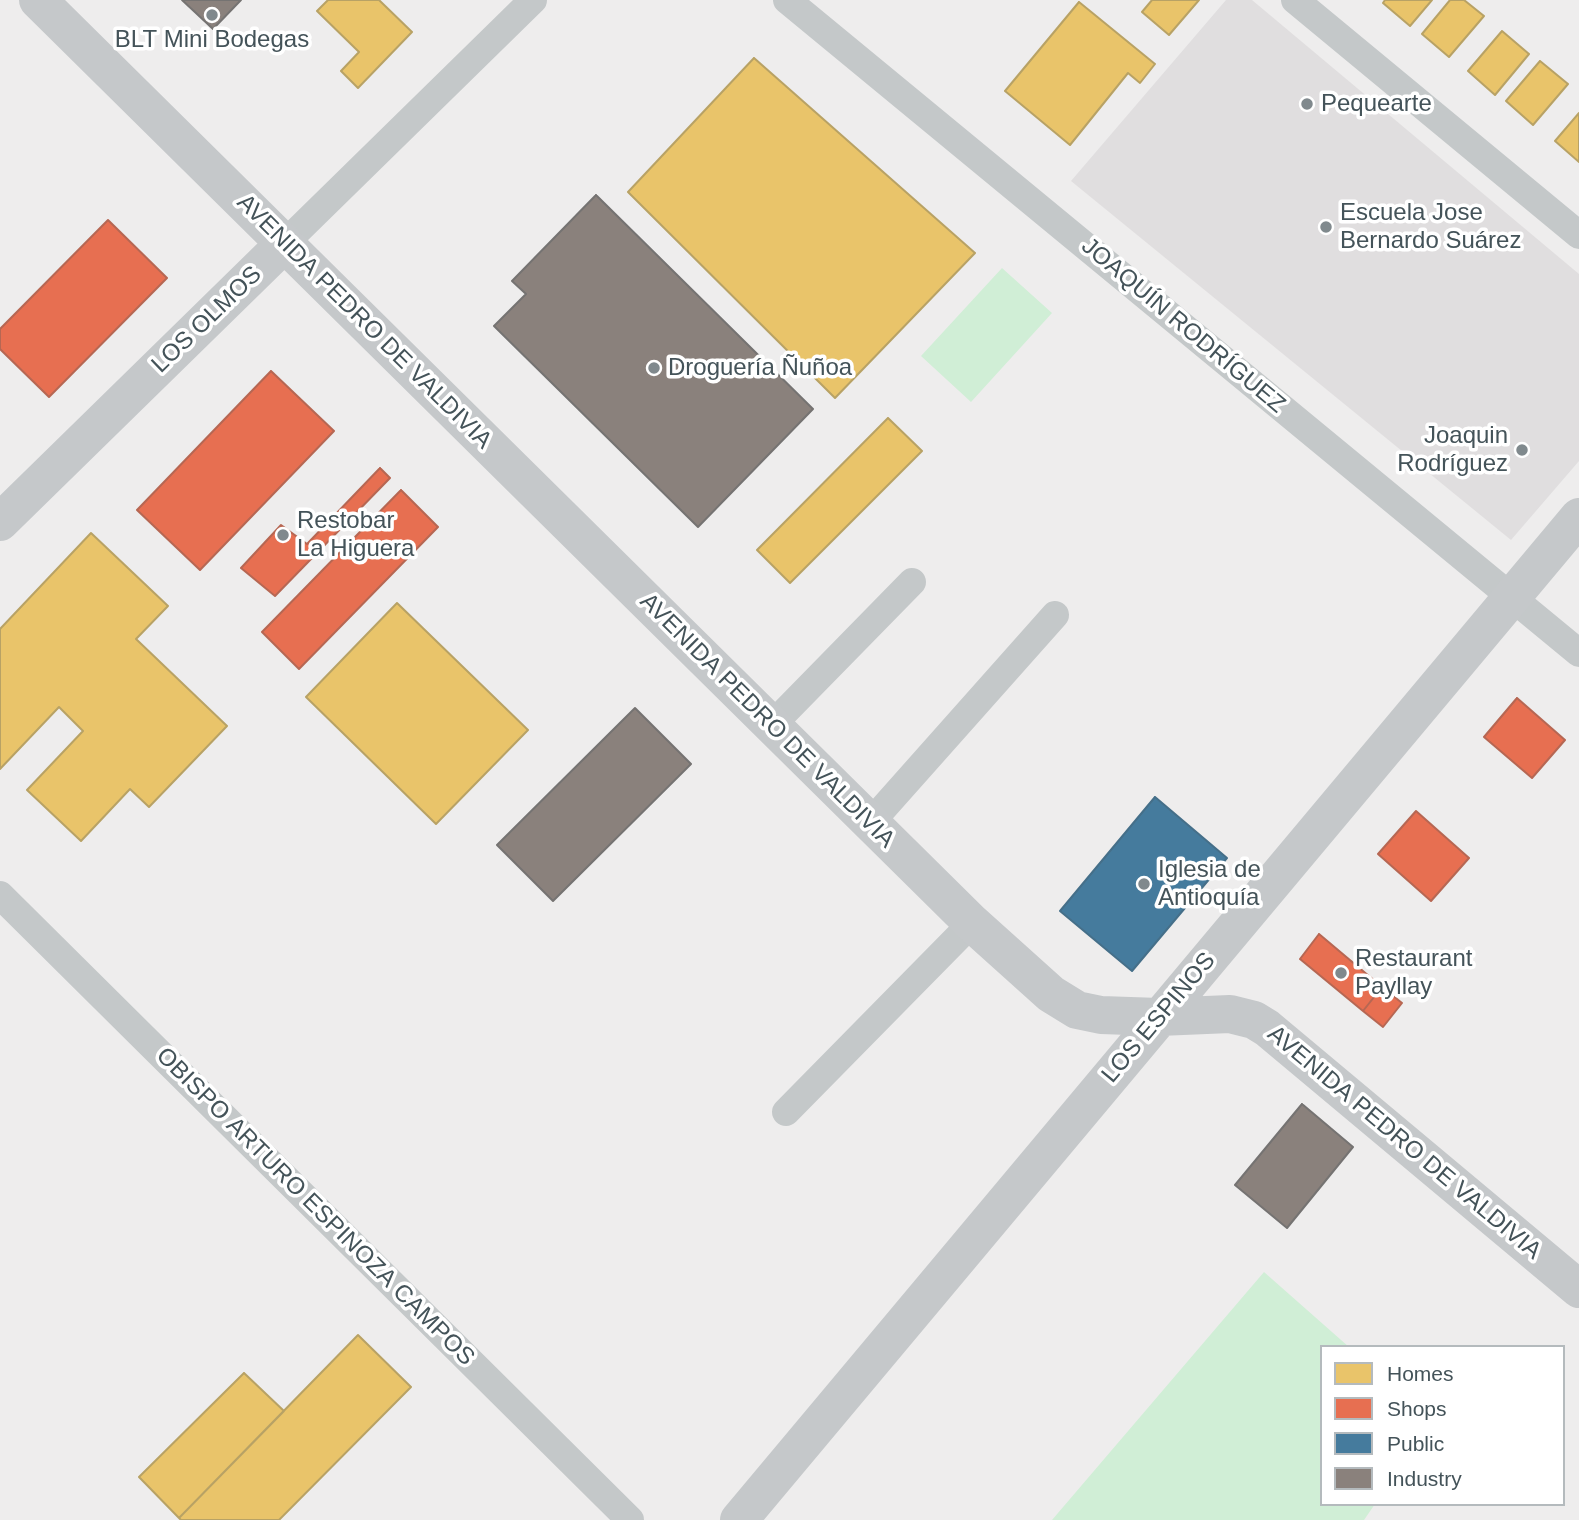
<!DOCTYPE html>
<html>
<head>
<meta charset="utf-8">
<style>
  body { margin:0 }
  #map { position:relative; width:1579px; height:1520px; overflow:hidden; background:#eeeded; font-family:Arial,sans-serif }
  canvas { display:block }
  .legend { position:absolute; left:1320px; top:1345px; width:245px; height:161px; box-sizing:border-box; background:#fff; border:2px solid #b4babd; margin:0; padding:9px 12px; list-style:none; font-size:21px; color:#445359 }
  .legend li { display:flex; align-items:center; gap:14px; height:35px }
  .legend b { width:35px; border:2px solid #b4babd }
</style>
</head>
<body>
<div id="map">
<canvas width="1579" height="1520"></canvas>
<ul class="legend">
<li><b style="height:19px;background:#e9c46a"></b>Homes</li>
<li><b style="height:19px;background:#e76f51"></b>Shops</li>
<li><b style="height:19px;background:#457b9d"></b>Public</li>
<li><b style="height:19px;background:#8a817c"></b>Industry</li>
</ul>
</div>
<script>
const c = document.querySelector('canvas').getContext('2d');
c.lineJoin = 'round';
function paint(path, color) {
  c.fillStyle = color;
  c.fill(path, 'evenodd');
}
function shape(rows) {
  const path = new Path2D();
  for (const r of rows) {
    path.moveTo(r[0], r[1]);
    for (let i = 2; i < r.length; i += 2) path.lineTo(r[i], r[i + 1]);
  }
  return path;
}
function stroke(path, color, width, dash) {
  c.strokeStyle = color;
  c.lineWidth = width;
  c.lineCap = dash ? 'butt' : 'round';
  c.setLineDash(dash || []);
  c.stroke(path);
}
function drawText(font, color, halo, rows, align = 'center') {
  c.font = font + ' Arial,sans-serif';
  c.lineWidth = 7;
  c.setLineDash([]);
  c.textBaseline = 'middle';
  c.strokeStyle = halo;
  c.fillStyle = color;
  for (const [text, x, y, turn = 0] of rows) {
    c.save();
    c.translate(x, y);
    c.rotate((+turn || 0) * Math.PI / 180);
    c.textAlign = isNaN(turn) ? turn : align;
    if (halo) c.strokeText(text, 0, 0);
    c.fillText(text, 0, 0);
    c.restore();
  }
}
const education = shape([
  [1226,0,1252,0,1579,274,1579,461,1511,540,1071,181]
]);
const green = shape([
  [1002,268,1052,313,971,402,921,356],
  [1264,1272,1349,1347,1322,1347,1322,1504,1375,1504,1364,1520,1052,1520]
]);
const homes = shape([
  [328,0,379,0,412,32,358,88,341,71,359,52,317,11,328,0],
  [1152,0,1199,0,1169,35,1142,12,1152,0],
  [1385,0,1432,0,1410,26,1383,3,1385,0],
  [1450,0,1464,0,1484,16,1449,57,1422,34,1450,0],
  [1079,2,1155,64,1140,83,1128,73,1070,145,1005,91,1079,2],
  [1502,31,1529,54,1495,95,1468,71,1502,31],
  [754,58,975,253,835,398,628,192,754,58],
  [1540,61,1568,84,1533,125,1506,101,1540,61],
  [1579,113,1579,162,1555,141,1579,113],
  [888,418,922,451,790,583,757,550,888,418],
  [91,533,168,606,136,639,227,726,149,807,130,789,81,841,27,790,83,731,59,707,0,769,0,629,91,533],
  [397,603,528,730,436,824,306,697,397,603],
  [358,1335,411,1387,279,1520,181,1520,179,1518,358,1335],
  [244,1373,284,1411,179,1518,139,1477,244,1373]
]);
const shops = shape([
  [108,220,167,278,49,397,0,349,0,329,108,220],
  [271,371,334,431,200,570,137,510,271,371],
  [380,468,390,478,275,596,241,568,281,525,307,544,380,468],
  [401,490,438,527,299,669,262,632,401,490],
  [1517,698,1565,740,1532,778,1484,737,1517,698],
  [1416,811,1469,858,1431,901,1378,854,1416,811],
  [1319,934,1382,987,1363,1011,1300,959,1319,934],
  [1382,987,1402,1003,1383,1027,1363,1011,1382,987]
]);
const public = shape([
  [1155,797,1227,858,1132,971,1060,911,1155,797]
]);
const industry = shape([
  [182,0,241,0,213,29,182,0],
  [596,195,813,409,698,527,494,326,526,294,512,281,596,195],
  [635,708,691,764,553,901,497,845,635,708],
  [1302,1104,1353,1147,1287,1228,1235,1185,1302,1104]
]);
const street = shape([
  [787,0,1579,653],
  [1295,0,1579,235],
  [284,244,533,0],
  [772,725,912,582],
  [871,822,1055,615],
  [0,895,630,1520],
  [786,1112,972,923]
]);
const secondary = shape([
  [38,0,972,923,1051,994,1077,1010,1101,1015,1159,1017,1230,1014,1254,1020,1267,1028,1579,1289],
  [0,522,284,244],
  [739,1520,1579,517]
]);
const markers = [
  [212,15,7,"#80898d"],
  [1307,104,7,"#80898d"],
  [1326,227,7,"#80898d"],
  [654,368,7,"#80898d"],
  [1522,450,7,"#80898d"],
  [283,535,7,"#80898d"],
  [1144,884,7,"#80898d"],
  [1341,973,7,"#80898d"]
];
const poiNames = [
  ["BLT Mini Bodegas",212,40,"center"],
  ["Pequearte",1321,104],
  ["Escuela Jose",1340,213],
  ["Bernardo Suárez",1340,241],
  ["Droguería Ñuñoa",668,368],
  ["Joaquin",1508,436,"right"],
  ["Rodríguez",1508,464,"right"],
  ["Restobar",297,521],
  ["La Higuera",297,549],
  ["Iglesia de",1158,870],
  ["Antioquía",1158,898],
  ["Restaurant",1355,959],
  ["Payllay",1355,987]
];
const streetNames = [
  ["LOS OLMOS",207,320,-44],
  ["AVENIDA PEDRO DE VALDIVIA",364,322,45],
  ["JOAQUÍN RODRÍGUEZ",1183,326,40],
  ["AVENIDA PEDRO DE VALDIVIA",767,721,45],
  ["LOS ESPINOS",1159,1018,-50],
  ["AVENIDA PEDRO DE VALDIVIA",1404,1143,40],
  ["OBISPO ARTURO ESPINOZA CAMPOS",315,1207,45]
];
paint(education, '#e0dedf');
paint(green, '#d0eed6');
paint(homes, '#e9c46a');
stroke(homes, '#b8a265', 2);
paint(shops, '#e76f51');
stroke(shops, '#b66753', 2);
paint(public, '#457b9d');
stroke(public, '#456f89', 2);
paint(industry, '#8a817c');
stroke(industry, '#757372', 2);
stroke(street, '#c4c8c9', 28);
stroke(secondary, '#c5c8ca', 38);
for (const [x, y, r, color] of markers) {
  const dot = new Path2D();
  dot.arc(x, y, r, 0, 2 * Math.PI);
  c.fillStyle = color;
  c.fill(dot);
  stroke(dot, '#fff', 2.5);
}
drawText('24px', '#445359', '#fff', poiNames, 'left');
drawText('24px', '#445359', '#fff', streetNames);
</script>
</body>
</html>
